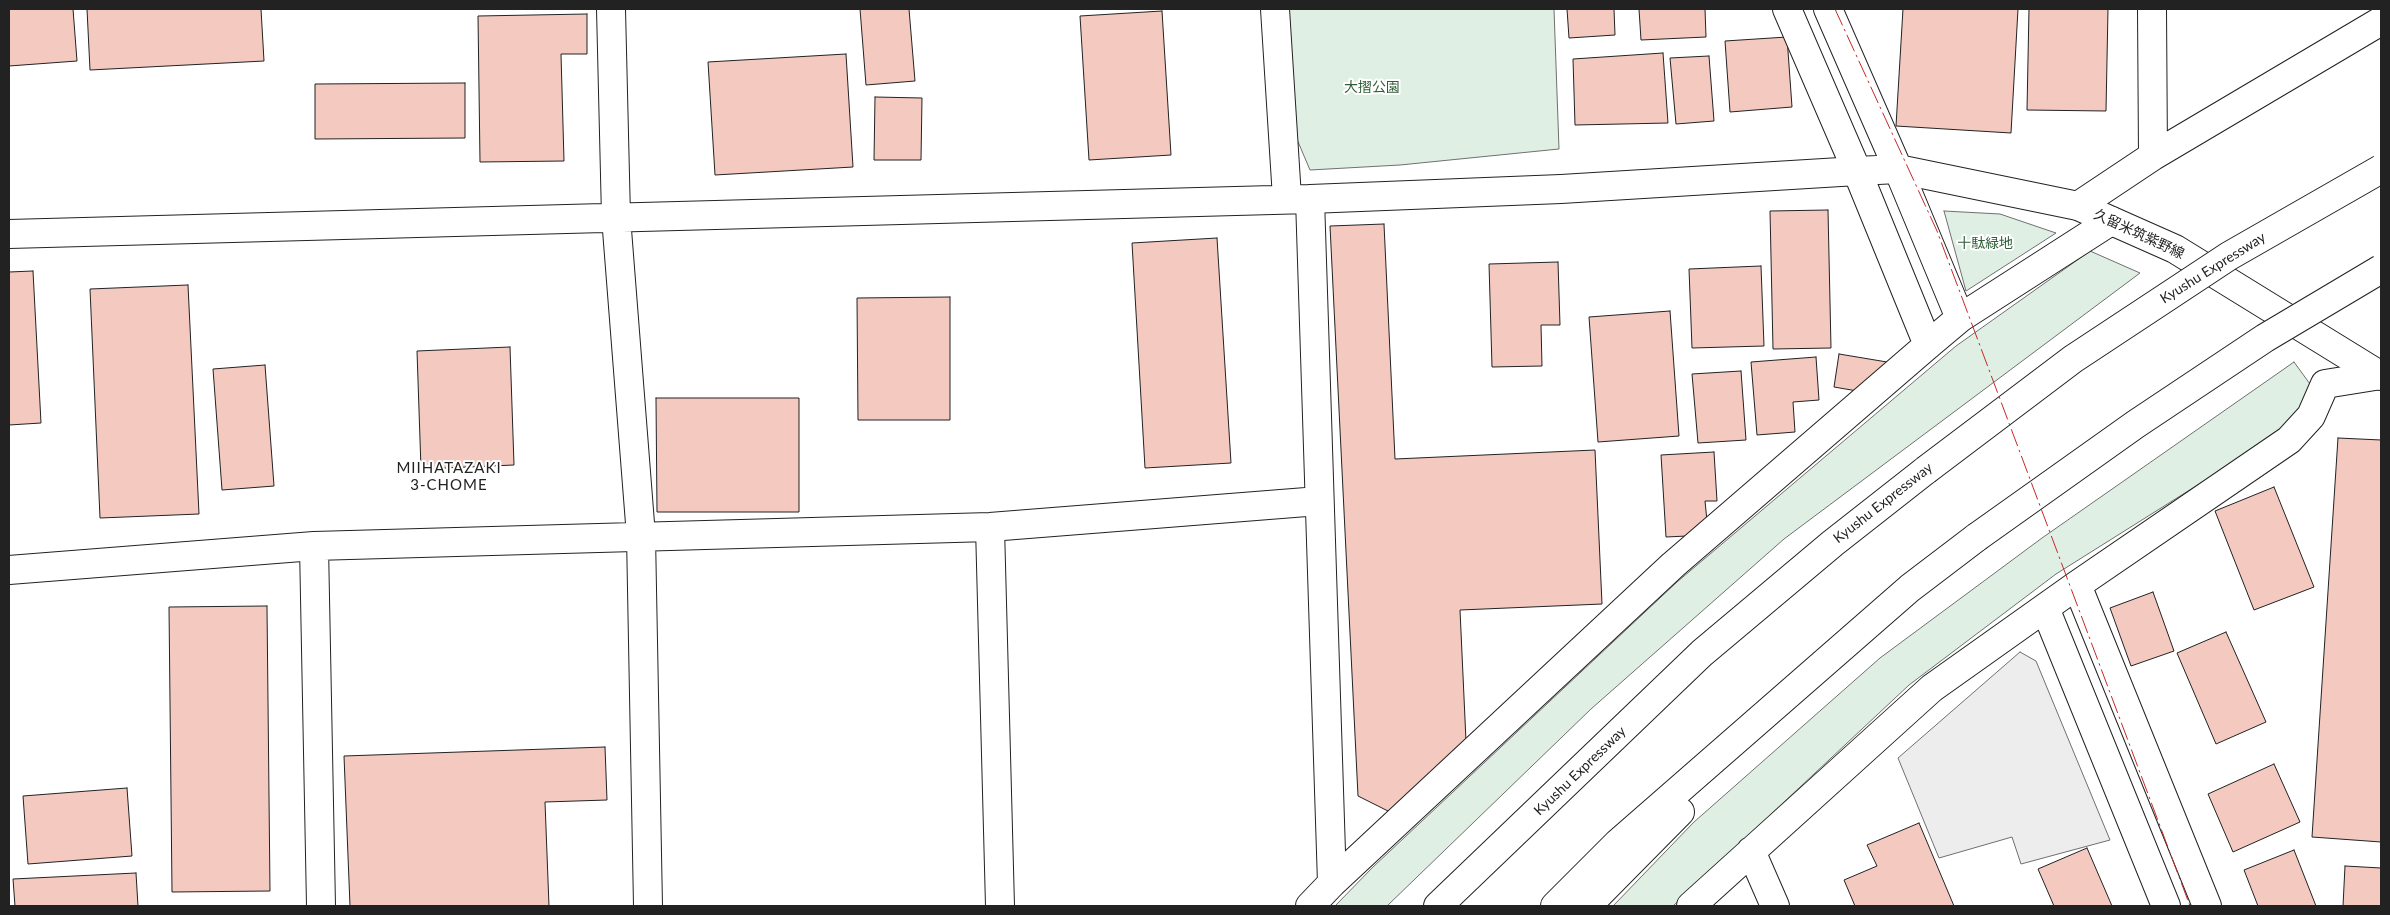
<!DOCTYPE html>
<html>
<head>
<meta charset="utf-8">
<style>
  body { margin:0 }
  #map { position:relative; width:2390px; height:915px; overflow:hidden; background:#fff; font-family:Lato,sans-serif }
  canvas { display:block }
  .frame { position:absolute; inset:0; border:10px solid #222; pointer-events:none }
</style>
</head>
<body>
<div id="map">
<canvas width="2390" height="915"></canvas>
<div class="frame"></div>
</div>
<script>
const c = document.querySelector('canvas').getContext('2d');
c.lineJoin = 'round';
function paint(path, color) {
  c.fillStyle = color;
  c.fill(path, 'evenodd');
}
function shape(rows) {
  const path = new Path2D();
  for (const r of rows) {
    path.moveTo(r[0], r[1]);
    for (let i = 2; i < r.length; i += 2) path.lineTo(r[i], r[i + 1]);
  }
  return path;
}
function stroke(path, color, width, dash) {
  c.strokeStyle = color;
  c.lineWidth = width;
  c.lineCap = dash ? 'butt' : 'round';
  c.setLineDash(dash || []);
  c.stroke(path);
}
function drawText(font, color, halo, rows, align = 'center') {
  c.font = font + ' Lato,"Noto Sans JP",sans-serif';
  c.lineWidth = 4;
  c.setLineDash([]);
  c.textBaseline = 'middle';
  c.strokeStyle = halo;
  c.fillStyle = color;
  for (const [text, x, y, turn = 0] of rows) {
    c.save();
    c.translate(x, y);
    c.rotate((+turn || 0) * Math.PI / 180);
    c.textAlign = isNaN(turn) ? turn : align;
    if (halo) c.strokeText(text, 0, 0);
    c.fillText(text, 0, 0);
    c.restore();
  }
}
const green = shape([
  [1289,9,1554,9,1559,149,1400,165,1310,170,1293,130,1289,9],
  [1944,211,2000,214,2056,233,1966,291,1944,211],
  [2090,251,2140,273,1784,539,1591,709,1387,906,1335,906,1373,867,1677,582,1956,346,2090,251],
  [2294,362,2310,384,2301,420,2056,574,1909,685,1673,906,1613,906,1694,822,1880,658,2042,538,2294,362]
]);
const parking = shape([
  [2020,652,2036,661,2110,840,2021,864,2012,837,1939,858,1898,758,2020,652]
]);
const building = shape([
  [9,9,73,9,77,61,9,66,9,9],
  [87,9,261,9,264,61,90,70,87,9],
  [860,9,909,9,915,81,866,85,860,9],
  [1567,9,1614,9,1615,35,1569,38,1567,9],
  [1639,9,1705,9,1706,37,1641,40,1639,9],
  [1903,9,2018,9,2011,133,1896,126,1903,9],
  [2029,9,2108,9,2106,111,2027,110,2029,9],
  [1162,11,1171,155,1089,160,1080,16,1162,11],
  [587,14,587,54,561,54,564,161,480,162,478,16,587,14],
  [1787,37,1792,107,1730,112,1725,41,1787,37],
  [1663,53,1668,123,1575,125,1573,59,1663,53],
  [846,54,853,167,715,175,708,62,846,54],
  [1709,56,1714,121,1676,124,1670,58,1709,56],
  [465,83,465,138,315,139,315,84,465,83],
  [875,97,922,98,921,160,874,160,875,97],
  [1828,210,1831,348,1773,349,1770,211,1828,210],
  [1384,224,1395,459,1595,450,1602,604,1460,610,1466,741,1390,812,1358,796,1330,226,1384,224],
  [1217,238,1231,463,1145,468,1132,243,1217,238],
  [1558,262,1560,325,1541,325,1542,366,1492,367,1489,264,1558,262],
  [1761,266,1764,346,1692,348,1689,269,1761,266],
  [33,271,41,423,9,425,9,272,33,271],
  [188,285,199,514,100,518,90,289,188,285],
  [950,297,950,420,858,420,857,298,950,297],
  [1670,311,1679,436,1598,442,1589,317,1670,311],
  [510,347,514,465,421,469,417,351,510,347],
  [1839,354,1893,363,1863,392,1834,387,1839,354],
  [1816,357,1819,400,1793,402,1795,432,1757,435,1751,362,1816,357],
  [265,365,274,486,222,490,213,369,265,365],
  [1741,371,1746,440,1698,443,1692,374,1741,371],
  [656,398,799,398,799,512,657,512,656,398],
  [2338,438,2381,440,2381,842,2312,837,2338,438],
  [1714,452,1717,501,1705,501,1707,521,1687,536,1666,537,1661,455,1714,452],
  [2274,487,2314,587,2254,610,2215,511,2274,487],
  [2153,592,2174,651,2131,666,2110,608,2153,592],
  [267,606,270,891,172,892,169,607,267,606],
  [2226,632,2266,722,2216,744,2177,653,2226,632],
  [605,747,607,800,545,802,549,906,350,906,344,756,605,747],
  [2274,764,2300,822,2233,852,2208,794,2274,764],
  [127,788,132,856,28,864,23,796,127,788],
  [1919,823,1954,906,1855,906,1844,880,1877,866,1867,845,1919,823],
  [2087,848,2112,906,2054,906,2038,869,2087,848],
  [2294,850,2316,906,2258,906,2244,870,2294,850],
  [2345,866,2381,868,2381,906,2343,906,2345,866],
  [136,873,138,906,15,906,13,879,136,873]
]);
const minor = shape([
  [611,9,616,217,641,536,648,906],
  [1275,9,1287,198],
  [2152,9,2153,156],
  [1898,169,1960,318],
  [1310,199,1332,883],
  [2078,206,2153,156,2381,21],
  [9,234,1310,199,1561,189,1857,171,1928,345],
  [990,527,1000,906],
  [314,546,321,906],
  [9,570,314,546,990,527,1319,501],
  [2077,585,2207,906],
  [2045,608,2166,906],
  [1751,851,1775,906],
  [1310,906,1332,883,1673,565,1928,345,1960,318,2111,221],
  [1691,906,1932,688,2077,585,2289,440,2311,416,2325,384,2381,375]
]);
const major = shape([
  [1787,9,1857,171,1898,169,2078,206,2175,249,2381,376],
  [1828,9,1898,169]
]);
const highway = shape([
  [1438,906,1702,653,1833,543,1926,470],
  [1555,906,1618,843,1910,588,1977,537],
  [1587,906,1680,812]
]);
const highwayBridge = shape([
  [1926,470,2073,359,2229,256,2381,169],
  [1977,537,2136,424,2265,338,2381,269]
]);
const power = shape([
  [1835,9,1937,231,2190,906]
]);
const parkNames = [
  ["大摺公園",1372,87],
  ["十駄緑地",1985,243]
];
const streetNames = [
  ["久留米筑紫野線",2139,234,25],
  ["Kyushu Expressway",2213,268,-32],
  ["Kyushu Expressway",1883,503,-38],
  ["Kyushu Expressway",1580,771,-44]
];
const neighbourhoodNames = [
  ["MIIHATAZAKI",449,468],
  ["3-CHOME",449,485]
];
paint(green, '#e0efe3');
stroke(green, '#6f6f6f', 1);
paint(parking, '#ededed');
stroke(parking, '#6f6f6f', 1);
paint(building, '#f3c9c0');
stroke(building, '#222', 1);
stroke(minor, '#222', 30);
stroke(major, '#222', 30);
stroke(highway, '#222', 30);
stroke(minor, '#fff', 28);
stroke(major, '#fff', 28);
stroke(highway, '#fff', 28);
stroke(highwayBridge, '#222', 30, []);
stroke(highwayBridge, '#fff', 28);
stroke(power, '#c62828', 1, [18, 4, 2.5, 4]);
drawText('14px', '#2f5e38', '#fff', parkNames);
drawText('14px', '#222', '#fff', streetNames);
c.letterSpacing = '1px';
drawText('15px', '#222', '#fff', neighbourhoodNames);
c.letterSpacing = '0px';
</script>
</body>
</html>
